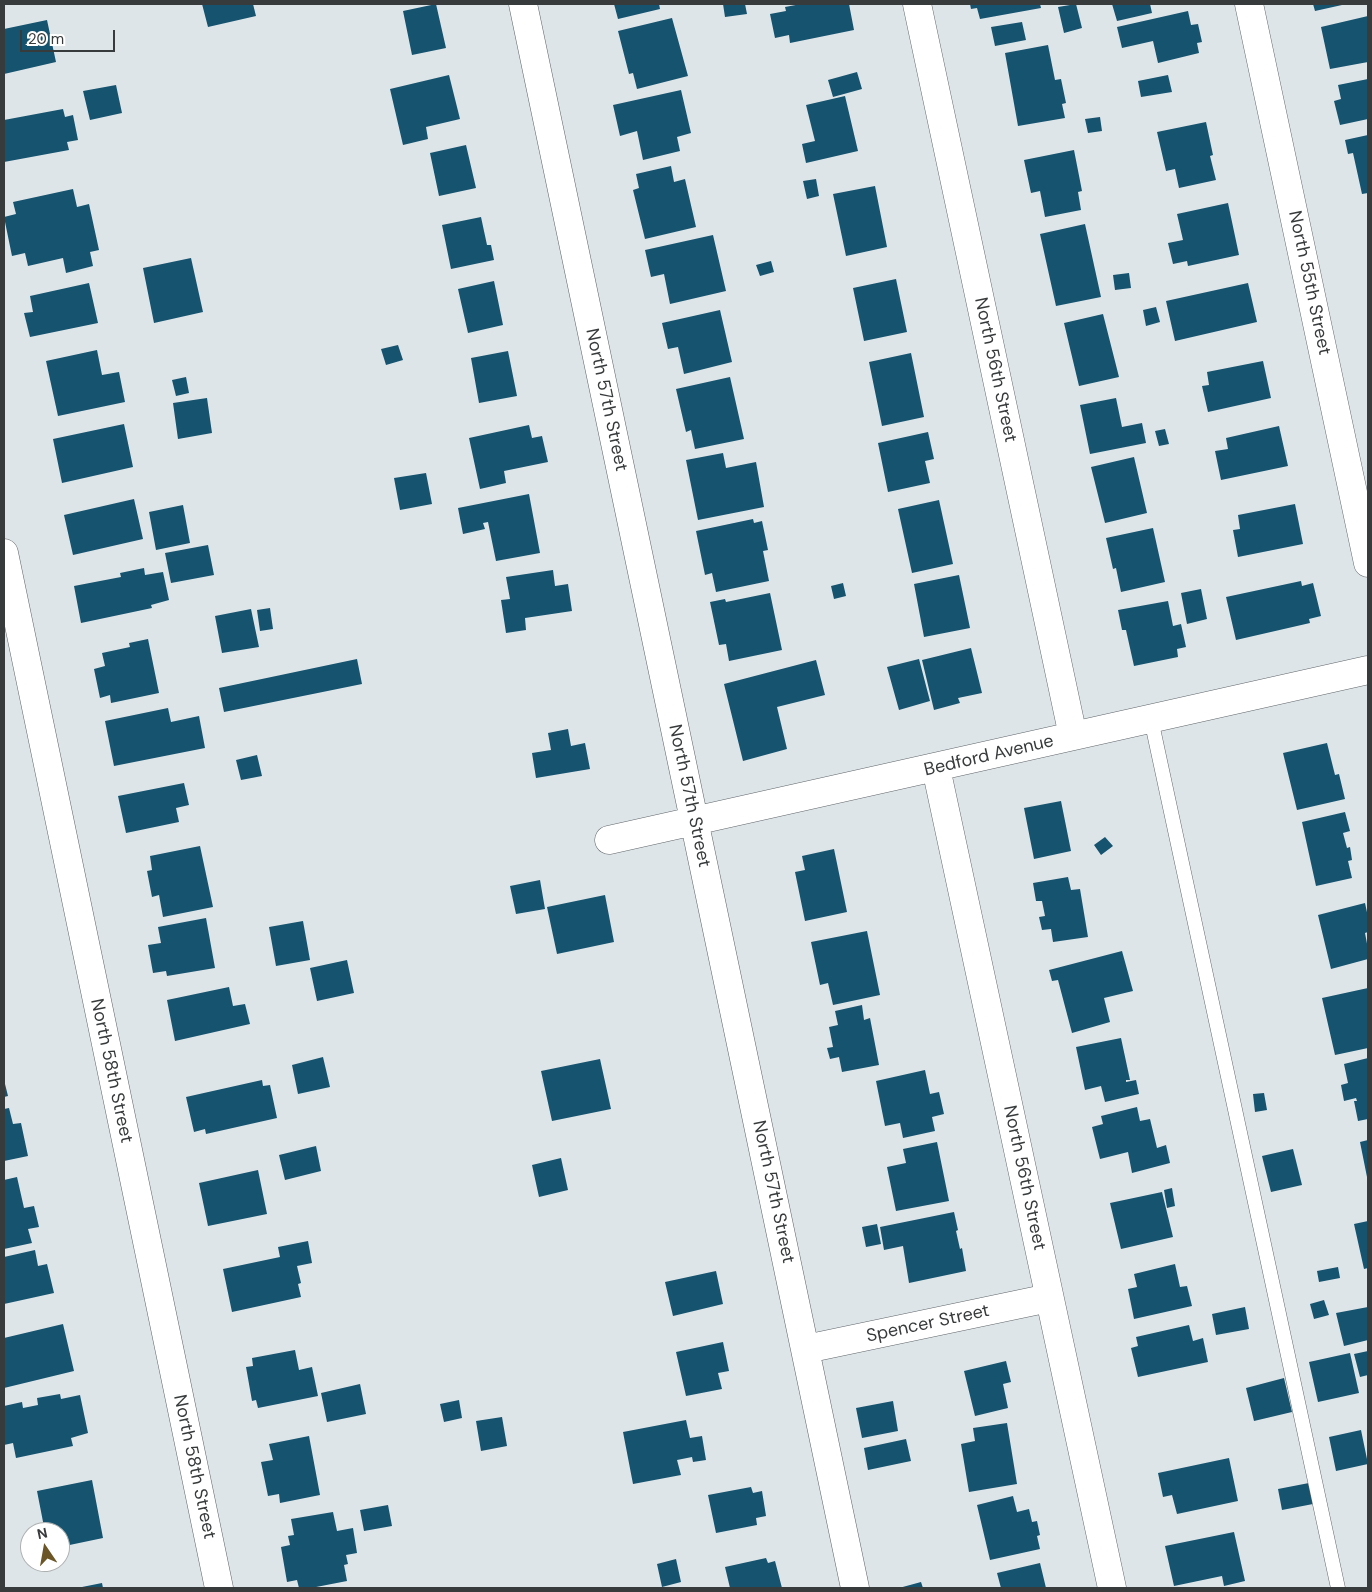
<!DOCTYPE html>
<html>
<head>
<meta charset="utf-8">
<style>
  body { margin:0 }
  #map { position:relative; width:1372px; height:1592px; overflow:hidden; background:#dee5e9; font-family:"DM Sans",sans-serif }
  canvas { display:block }
  .frame { position:absolute; inset:0; border:5px solid #383b3c; pointer-events:none }
  .north { position:absolute; left:20px; top:1522px; width:50px; height:50px; box-sizing:border-box; background:#fff; border:1px solid #afb1b1; border-radius:50%; rotate:348deg; font-size:14px; font-weight:700; line-height:20px; text-align:center; color:#383b3c }
  .north::after { content:''; display:block; margin:auto; width:18px; height:22px; background:#6d5626; clip-path:polygon(50% 0,100% 100%,50% 72%,0 100%) }
  .scale { position:absolute; left:20px; top:30px; width:95px; height:22px; box-sizing:border-box; border:2px solid #383b3c; border-top:0; padding-left:6px; font-size:15px; line-height:18px; white-space:nowrap; color:#383b3c; -webkit-text-stroke:4px #fff; paint-order:stroke }
</style>
</head>
<body>
<div id="map">
<canvas width="1372" height="1592"></canvas>
<div class="frame"></div>
<div class="north">N</div>
<div class="scale">20 m</div>
</div>
<script>
const c = document.querySelector('canvas').getContext('2d');
c.lineJoin = 'round';
function paint(path, color) {
  c.fillStyle = color;
  c.fill(path, 'evenodd');
}
function shape(rows) {
  const path = new Path2D();
  for (const r of rows) {
    path.moveTo(r[0], r[1]);
    for (let i = 2; i < r.length; i += 2) path.lineTo(r[i], r[i + 1]);
  }
  return path;
}
function stroke(path, color, width, dash) {
  c.strokeStyle = color;
  c.lineWidth = width;
  c.lineCap = dash ? 'butt' : 'round';
  c.setLineDash(dash || []);
  c.stroke(path);
}
function drawText(font, color, halo, rows, align = 'center') {
  c.font = font + ' "DM Sans",sans-serif';
  c.lineWidth = 5;
  c.setLineDash([]);
  c.textBaseline = 'middle';
  c.strokeStyle = halo;
  c.fillStyle = color;
  for (const [text, x, y, turn = 0] of rows) {
    c.save();
    c.translate(x, y);
    c.rotate((+turn || 0) * Math.PI / 180);
    c.textAlign = isNaN(turn) ? turn : align;
    if (halo) c.strokeText(text, 0, 0);
    c.fillText(text, 0, 0);
    c.restore();
  }
}
const building = shape([
  [202,4,253,4,256,16,208,27],
  [436,4,446,48,412,55,403,11],
  [614,4,659,4,660,9,618,19],
  [723,4,745,4,747,14,725,17],
  [801,4,849,4,854,30,790,43,789,35,775,38,770,14,786,11,785,7],
  [970,4,1040,4,1041,8,980,19,977,8,971,9],
  [1076,4,1082,28,1064,33,1058,7],
  [1112,4,1150,4,1152,13,1117,21],
  [1313,4,1342,4,1342,5,1315,11],
  [1188,11,1191,25,1198,24,1202,42,1197,43,1199,53,1158,63,1153,41,1122,48,1117,27],
  [1368,16,1368,62,1330,69,1321,27],
  [672,18,688,76,637,89,633,73,629,74,618,31],
  [47,20,56,62,4,74,4,29],
  [1022,22,1026,40,995,46,991,27],
  [1048,45,1055,80,1061,79,1066,103,1062,104,1065,118,1018,126,1005,53],
  [857,72,862,89,833,97,828,80],
  [449,75,460,119,426,127,428,139,403,145,390,89],
  [1168,75,1172,92,1141,97,1138,81],
  [1368,79,1368,119,1340,125,1334,101,1341,99,1338,85],
  [116,85,122,113,90,120,83,91],
  [681,90,691,133,677,137,680,151,643,160,637,131,620,136,613,105],
  [845,96,858,151,806,163,802,144,815,141,806,105],
  [63,109,65,117,73,115,78,140,67,142,69,150,4,162,4,120],
  [1100,117,1102,131,1088,133,1085,119],
  [1206,122,1213,155,1210,156,1216,180,1179,188,1175,169,1166,171,1157,132],
  [1368,135,1368,193,1362,194,1353,153,1348,154,1345,140],
  [466,145,476,188,439,196,430,153],
  [1074,150,1082,191,1078,192,1081,210,1045,217,1040,191,1031,193,1024,160],
  [671,166,674,182,685,179,696,227,645,239,633,190,639,188,636,174],
  [816,179,819,196,807,199,803,181],
  [875,186,887,247,846,256,833,194],
  [73,189,77,207,89,204,99,250,90,252,93,266,66,273,63,258,28,266,25,253,12,256,4,217,16,214,13,202],
  [1228,203,1239,255,1188,266,1187,261,1173,264,1168,243,1183,240,1177,214],
  [481,217,487,245,491,245,494,260,451,269,442,225],
  [1085,224,1101,297,1056,306,1040,234],
  [713,235,726,291,670,304,664,274,651,277,645,250],
  [191,258,203,312,154,323,143,268],
  [771,261,774,272,760,276,756,265],
  [1129,273,1131,288,1115,290,1113,275],
  [896,279,907,332,864,341,853,288],
  [494,281,503,325,468,333,458,289],
  [89,283,98,323,30,337,24,313,33,312,30,296],
  [1248,283,1257,322,1175,341,1166,301],
  [1156,307,1160,322,1146,326,1143,310],
  [720,310,732,362,684,374,678,347,668,349,662,323],
  [1103,314,1119,377,1079,386,1064,323],
  [398,345,403,360,386,365,381,349],
  [97,350,102,375,119,372,125,402,58,416,46,361],
  [508,351,517,396,479,403,471,358],
  [911,353,924,417,882,426,869,362],
  [1263,361,1271,398,1208,412,1202,386,1209,385,1207,372],
  [186,377,189,393,176,396,172,380],
  [730,377,744,439,695,449,691,430,686,432,676,389],
  [207,398,212,433,178,439,173,403],
  [1116,398,1122,427,1142,423,1146,443,1090,454,1080,405],
  [124,424,133,467,62,483,53,439],
  [529,425,532,438,542,436,548,462,504,471,506,483,480,489,469,438],
  [1279,426,1288,466,1221,480,1215,451,1228,449,1226,438],
  [1165,429,1169,444,1159,446,1155,431],
  [928,432,934,459,925,461,930,483,888,492,878,443],
  [723,453,726,468,756,462,764,507,698,520,686,460],
  [1134,457,1147,513,1105,523,1091,467],
  [426,473,432,504,400,510,394,478],
  [529,494,540,553,496,561,488,522,483,523,485,529,463,534,458,508],
  [134,499,143,539,73,555,64,515],
  [939,500,953,564,912,573,898,509],
  [1295,504,1303,544,1238,557,1233,530,1240,529,1238,515],
  [183,505,190,543,156,550,149,512],
  [753,519,754,523,762,521,768,550,763,551,769,581,716,592,712,573,705,575,696,531],
  [1153,528,1165,582,1121,592,1116,568,1113,569,1106,538],
  [208,545,214,575,171,583,165,553],
  [144,568,145,575,163,572,169,600,151,605,152,608,81,623,74,586,121,577,120,573],
  [553,570,555,586,568,584,572,611,525,618,526,630,506,633,501,600,510,599,506,577],
  [959,575,970,628,924,637,914,584],
  [1301,581,1302,586,1313,583,1321,616,1309,619,1310,623,1236,640,1226,597],
  [843,583,846,596,834,599,831,586],
  [1201,589,1207,619,1187,624,1181,593],
  [770,593,782,650,729,661,726,644,719,645,710,602,725,599,726,602],
  [1168,601,1173,626,1181,624,1186,647,1177,649,1178,657,1134,666,1126,630,1122,630,1118,610],
  [270,608,273,629,260,631,257,610],
  [251,609,259,647,222,653,215,616],
  [148,639,159,693,111,703,110,695,100,698,94,669,105,666,102,653,130,647,129,643],
  [971,648,982,693,958,698,960,703,934,710,922,660],
  [357,659,362,684,224,712,219,688],
  [919,659,930,701,899,710,887,667],
  [816,660,825,695,777,707,787,749,743,761,724,684],
  [168,708,171,722,199,716,205,748,114,766,105,721],
  [568,729,571,746,585,743,590,769,536,778,532,753,551,750,548,733],
  [1327,743,1335,775,1339,774,1345,799,1297,810,1283,753],
  [257,755,262,776,241,780,236,760],
  [184,783,189,805,176,808,179,822,126,833,118,796],
  [1061,801,1071,851,1034,859,1024,808],
  [1345,812,1350,831,1343,833,1347,848,1350,847,1352,860,1348,861,1352,878,1316,886,1302,822],
  [1105,837,1113,846,1101,855,1094,845],
  [200,846,213,907,163,917,159,895,152,897,147,871,152,870,150,856],
  [834,849,847,912,805,921,795,872,805,870,802,856],
  [1068,877,1071,890,1080,889,1088,937,1053,942,1051,929,1042,930,1039,917,1045,916,1042,901,1036,901,1033,883],
  [540,880,545,909,516,914,510,886],
  [605,895,614,942,557,954,547,907],
  [1365,903,1368,917,1368,932,1365,933,1368,949,1368,959,1331,969,1318,915],
  [206,918,215,968,167,976,166,971,153,973,148,945,161,943,158,927],
  [303,921,310,960,276,966,269,927],
  [867,931,880,995,833,1005,828,983,820,985,811,942],
  [1122,951,1133,991,1104,998,1110,1022,1072,1033,1058,980,1052,981,1049,970],
  [347,960,354,993,317,1001,310,968],
  [229,987,233,1006,245,1004,250,1024,175,1041,167,1000],
  [1368,988,1368,1048,1335,1055,1322,998],
  [862,1005,864,1020,870,1018,879,1065,842,1072,839,1057,830,1059,827,1048,833,1047,829,1027,838,1025,835,1011],
  [1121,1038,1130,1080,1126,1080,1126,1082,1136,1080,1139,1094,1105,1102,1101,1086,1085,1090,1076,1047],
  [323,1057,330,1087,298,1094,292,1065],
  [1368,1058,1368,1119,1358,1121,1354,1101,1357,1101,1356,1098,1344,1101,1341,1085,1348,1083,1344,1064],
  [600,1059,611,1109,552,1121,541,1071],
  [925,1070,930,1094,939,1092,944,1114,932,1117,935,1131,903,1138,900,1123,885,1126,876,1081],
  [4,1080,8,1096,4,1097],
  [262,1080,263,1086,270,1085,277,1118,206,1134,205,1129,194,1132,186,1097],
  [1264,1093,1267,1110,1255,1112,1253,1094],
  [1137,1107,1140,1121,1150,1119,1157,1148,1166,1145,1170,1163,1132,1173,1128,1152,1100,1159,1092,1127,1103,1124,1101,1116],
  [9,1108,13,1124,21,1123,28,1156,4,1161,4,1109],
  [1368,1140,1368,1176,1367,1177,1360,1142],
  [937,1142,949,1201,896,1211,887,1167,906,1163,903,1149],
  [316,1146,321,1171,285,1180,279,1155],
  [1293,1149,1302,1185,1271,1192,1262,1156],
  [561,1158,568,1190,539,1197,532,1165],
  [258,1170,267,1214,208,1226,199,1183],
  [17,1177,24,1208,34,1206,39,1227,28,1229,32,1243,4,1249,4,1180],
  [1172,1188,1175,1206,1167,1208,1164,1190],
  [1162,1192,1173,1237,1121,1249,1110,1203],
  [954,1212,958,1230,956,1231,960,1249,962,1248,966,1271,909,1283,903,1246,884,1250,880,1227],
  [1368,1221,1368,1268,1364,1269,1354,1224],
  [877,1224,881,1244,866,1247,862,1227],
  [308,1241,312,1263,297,1266,301,1283,298,1284,301,1297,232,1312,223,1269,280,1257,278,1247],
  [35,1250,38,1266,47,1264,54,1293,4,1304,4,1257],
  [1175,1264,1180,1287,1187,1286,1192,1306,1134,1319,1128,1289,1137,1287,1134,1274],
  [1338,1267,1340,1278,1319,1282,1317,1271],
  [716,1271,723,1304,673,1316,665,1282],
  [1324,1300,1329,1315,1314,1319,1310,1304],
  [1245,1307,1249,1329,1216,1335,1212,1314],
  [1368,1307,1368,1340,1344,1346,1336,1313],
  [63,1324,74,1371,4,1388,4,1338],
  [1189,1325,1193,1341,1203,1338,1208,1362,1138,1377,1131,1348,1138,1346,1136,1337],
  [723,1342,729,1371,718,1373,722,1389,686,1396,676,1352],
  [295,1350,299,1370,312,1367,318,1396,258,1408,256,1400,252,1401,246,1367,253,1366,252,1358],
  [1368,1351,1368,1375,1360,1377,1354,1354],
  [1350,1353,1359,1393,1318,1402,1309,1362],
  [1006,1361,1011,1382,1003,1384,1008,1408,975,1416,964,1371],
  [1284,1378,1292,1412,1254,1421,1246,1388],
  [360,1384,366,1414,327,1422,321,1393],
  [60,1394,61,1399,80,1395,88,1433,71,1438,73,1446,16,1458,13,1443,4,1445,4,1406,22,1402,23,1408,38,1405,37,1398],
  [459,1400,462,1418,444,1422,440,1404],
  [893,1401,898,1431,862,1438,856,1408],
  [502,1417,507,1446,481,1451,476,1421],
  [686,1420,690,1438,702,1436,706,1460,693,1462,692,1457,677,1460,681,1475,633,1484,623,1432],
  [1007,1423,1017,1484,969,1492,961,1444,975,1441,973,1428],
  [1361,1430,1368,1464,1336,1471,1329,1437],
  [309,1436,320,1495,280,1503,279,1494,268,1496,261,1462,273,1460,269,1444],
  [906,1439,911,1461,868,1470,864,1448],
  [1229,1458,1238,1501,1177,1514,1172,1495,1163,1497,1158,1473],
  [92,1480,103,1538,60,1547,60,1532,45,1532,37,1491],
  [1309,1483,1313,1504,1282,1510,1278,1489],
  [751,1487,753,1493,762,1491,766,1516,756,1518,757,1525,716,1533,708,1495],
  [1013,1496,1017,1512,1029,1509,1032,1522,1037,1521,1040,1535,1037,1536,1040,1549,990,1560,977,1505],
  [388,1505,392,1526,364,1531,360,1510],
  [333,1512,337,1531,353,1528,357,1553,346,1555,348,1564,344,1565,347,1581,311,1588,299,1588,297,1580,287,1582,281,1547,290,1545,288,1536,294,1535,291,1519],
  [1234,1532,1245,1581,1224,1586,1222,1576,1174,1586,1165,1546],
  [766,1558,768,1563,775,1561,782,1588,730,1588,725,1567],
  [676,1559,681,1582,662,1587,657,1564],
  [1040,1563,1046,1588,1001,1588,997,1573],
  [921,1582,923,1588,899,1588],
  [102,1583,103,1588,83,1588,82,1587]
]);
const service = shape([
  [1151,719,1338,1588]
]);
const minor = shape([
  [523,4,855,1588],
  [917,4,1073,736],
  [1249,4,1368,563],
  [4,553,219,1588],
  [936,768,1112,1588],
  [609,840,1368,670],
  [806,1349,1049,1298]
]);
const streetNames = [
  ["North 55th Street",1309,283,78],
  ["North 56th Street",995,370,78],
  ["North 57th Street",606,400,78],
  ["Bedford Avenue",989,756,-13],
  ["North 57th Street",689,796,78],
  ["North 58th Street",111,1071,78],
  ["North 56th Street",1024,1178,78],
  ["North 57th Street",773,1192,78],
  ["Spencer Street",928,1324,-12],
  ["North 58th Street",194,1467,78]
];
paint(building, '#15536f');
stroke(service, '#60666a', 15);
stroke(minor, '#60666a', 29);
stroke(service, '#fff', 14);
stroke(minor, '#fff', 28);
drawText('18px', '#383b3c', '#fff', streetNames);
</script>
</body>
</html>
